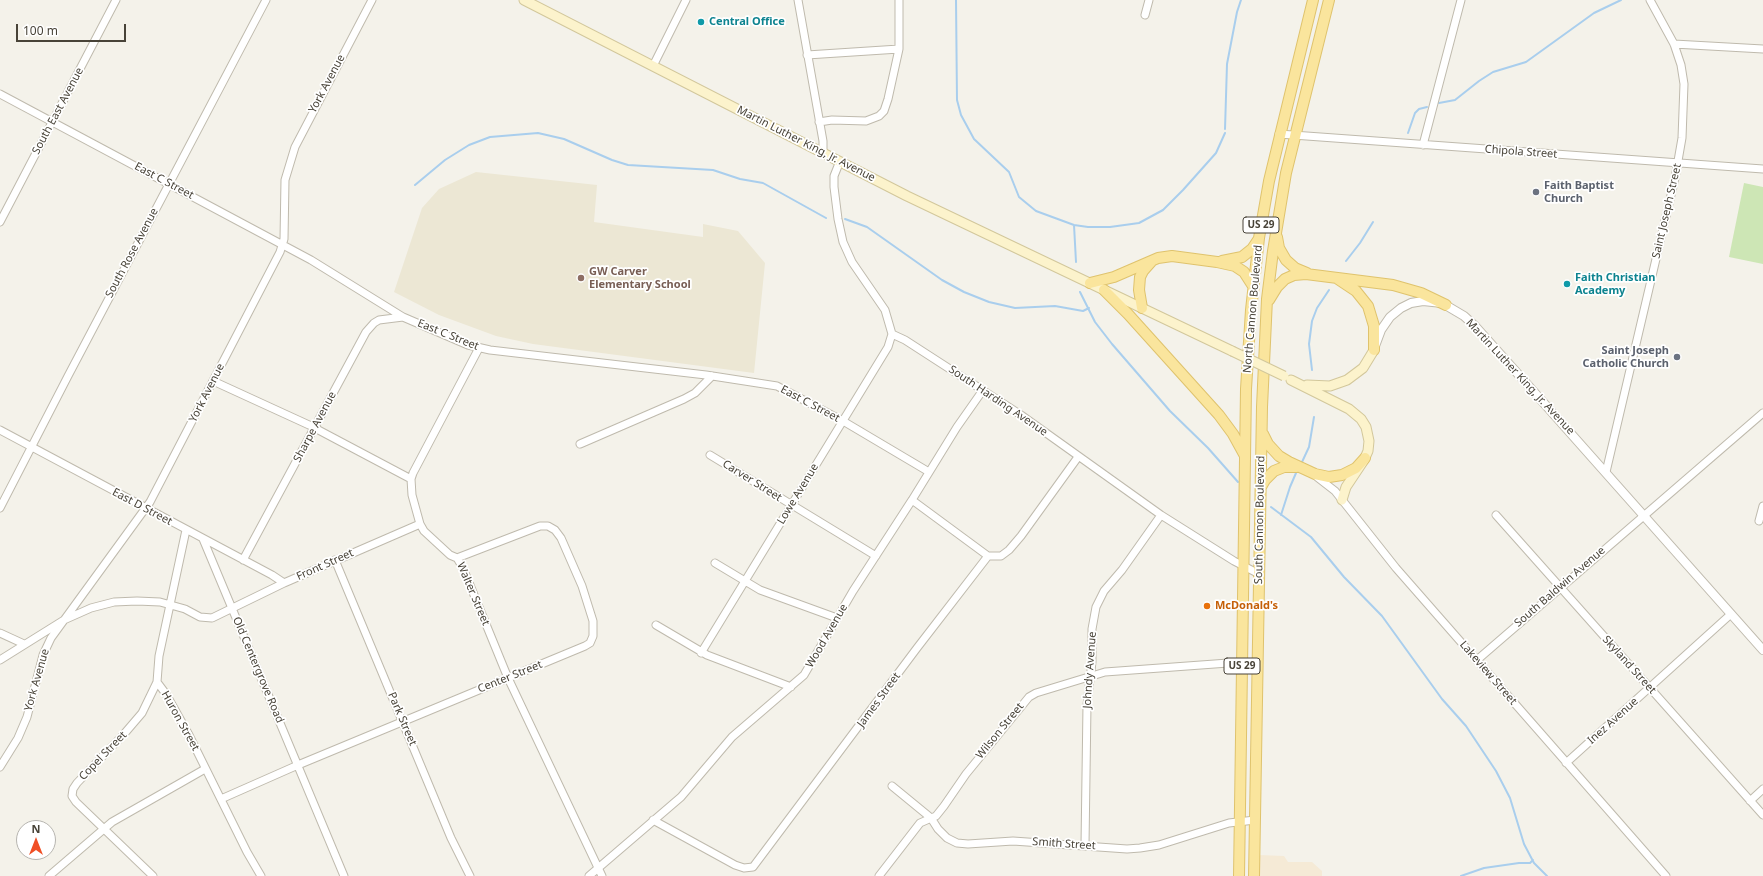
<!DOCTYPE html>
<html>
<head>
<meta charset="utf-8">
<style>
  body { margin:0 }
  #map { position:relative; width:1763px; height:876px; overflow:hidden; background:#f4f2ea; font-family:"Noto Sans",sans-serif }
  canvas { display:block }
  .north { position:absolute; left:16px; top:820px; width:40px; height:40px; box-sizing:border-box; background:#fff; border:1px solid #b6b4af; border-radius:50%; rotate:0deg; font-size:11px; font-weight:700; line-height:16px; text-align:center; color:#484338 }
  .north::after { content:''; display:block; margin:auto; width:14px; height:18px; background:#f04f25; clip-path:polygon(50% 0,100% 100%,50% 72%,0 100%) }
  .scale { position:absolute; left:16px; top:24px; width:110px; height:18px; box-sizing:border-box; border:2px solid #484338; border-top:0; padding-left:5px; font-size:12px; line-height:14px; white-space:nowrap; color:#484338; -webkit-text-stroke:3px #fff; paint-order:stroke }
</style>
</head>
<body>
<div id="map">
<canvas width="1763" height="876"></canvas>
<div class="north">N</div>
<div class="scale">100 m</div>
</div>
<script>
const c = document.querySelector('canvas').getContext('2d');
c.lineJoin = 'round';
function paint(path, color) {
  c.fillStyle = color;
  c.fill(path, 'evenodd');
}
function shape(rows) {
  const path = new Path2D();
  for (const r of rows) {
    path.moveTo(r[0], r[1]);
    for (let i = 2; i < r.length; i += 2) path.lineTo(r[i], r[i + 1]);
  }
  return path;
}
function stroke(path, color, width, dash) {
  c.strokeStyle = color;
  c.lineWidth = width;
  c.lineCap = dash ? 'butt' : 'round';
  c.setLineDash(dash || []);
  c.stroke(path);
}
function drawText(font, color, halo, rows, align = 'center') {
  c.font = font + ' "Noto Sans",sans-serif';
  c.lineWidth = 3.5;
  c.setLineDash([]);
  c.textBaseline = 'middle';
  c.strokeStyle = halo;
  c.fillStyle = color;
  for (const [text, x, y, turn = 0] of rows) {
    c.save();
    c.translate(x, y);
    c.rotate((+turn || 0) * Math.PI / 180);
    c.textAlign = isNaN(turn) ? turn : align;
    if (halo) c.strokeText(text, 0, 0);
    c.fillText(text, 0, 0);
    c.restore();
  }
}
const commercial = shape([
  [1259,855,1284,856,1288,862,1312,862,1322,871,1322,876,1259,876]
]);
const education = shape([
  [476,172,597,185,594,222,703,237,703,224,738,231,765,263,754,373,533,344,496,336,439,315,394,292,422,208,439,189]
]);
const green = shape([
  [1744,183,1763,187,1763,264,1729,257]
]);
const stream = shape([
  [956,0,957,100,961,115,974,139,1009,172,1019,197,1036,211,1074,225,1088,227,1110,227,1139,223,1163,210,1183,190,1216,153,1225,133],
  [1439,103,1455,100,1479,81,1493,72,1526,62,1594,13,1621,0],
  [1225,129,1227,64,1237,12,1241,0],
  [1408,133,1415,113,1419,109,1427,107],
  [415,185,445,160,469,145,490,137,538,133,564,139,612,160,628,165,713,170,740,179,763,183,826,218],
  [845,219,867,227,942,280,964,292,989,302,1015,308,1055,306,1083,311,1089,308],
  [1074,225,1076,262],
  [1346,261,1360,243,1373,222],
  [1080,292,1095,322,1112,344,1170,411,1208,448,1238,482],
  [1312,370,1309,344,1312,321,1317,308,1329,290],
  [1302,462,1309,447,1314,417],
  [1271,507,1311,537,1344,577,1382,616,1442,699,1466,726,1496,771,1510,798,1524,844,1534,863,1547,876],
  [1281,515,1290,487,1296,473],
  [1461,876,1484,868,1519,863,1530,863,1533,860]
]);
const minor = shape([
  [798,0,823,141,823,153],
  [1145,15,1149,0],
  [1674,44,1763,49],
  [807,55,899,49],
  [653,66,686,0],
  [0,94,311,260,403,317,468,345,490,350,706,375,777,386,843,421,929,472],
  [819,122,832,120,866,121,879,116,884,111,888,99,899,49,899,0],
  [1279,134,1763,169],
  [1423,145,1461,0],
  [840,161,834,176,834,187,838,219,843,242,852,262,885,310,892,334,905,340,1021,415,1161,515,1234,561,1259,574],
  [0,222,116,0],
  [479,348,413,473,411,479,412,495,420,524,424,531,450,555,457,558,463,568,508,678,602,876],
  [213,381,309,425,411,479],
  [0,430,272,575,284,583],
  [580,444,684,399,695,393,712,376],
  [710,455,876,556],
  [1606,472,1675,178,1682,138,1684,84,1681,65,1674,44,1650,0],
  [1317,477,1335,491,1396,568,1666,876],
  [912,500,988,556,1001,556,1009,550,1021,536,1078,457],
  [0,508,68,376,266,0],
  [1496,515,1763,815],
  [1759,521,1763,506],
  [186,530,159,656,157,682,166,694,189,735,247,852,261,876],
  [203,539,344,876],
  [243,560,366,332,374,323,379,320,403,317],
  [335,560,451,838,470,876],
  [715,563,760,590,837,618],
  [656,625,707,655,791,687],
  [0,633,24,644],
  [701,653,888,347,892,334],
  [0,660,64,620,91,608,114,602,137,601,160,602,185,609,200,617,212,618,284,583,420,524],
  [1477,660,1763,413],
  [1566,763,1731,614],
  [0,767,18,738,27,717,43,655,51,638,150,502,280,252,284,239,285,180,295,147,372,0],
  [892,786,931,818,938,829,947,838,957,843,968,844,1013,841,1127,849,1140,848,1159,845,1229,823,1255,820],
  [221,799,298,765,585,646,590,643,593,636,593,621,582,586,561,538,555,530,548,526,540,526,457,558],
  [1750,801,1763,789],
  [653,820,735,865,744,868,753,867,917,648,988,556],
  [1085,845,1087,705,1092,662,1092,629,1096,607,1104,591,1122,570,1161,515],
  [49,876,112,822,205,769],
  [153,876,76,802,72,796,73,789,77,783,124,734,142,713,157,682],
  [589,876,681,797,732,737,804,675,853,591,912,500,957,427,983,390],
  [879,876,920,823,936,816,944,806,966,774,1029,697,1036,693,1105,672,1242,662]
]);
const tertiary = shape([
  [1375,346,1381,330,1390,317,1401,308,1411,303,1423,301,1442,303,1464,316,1475,326,1518,374,1763,650]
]);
const secondary = shape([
  [524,0,907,196,1232,351],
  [1291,380,1349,409,1361,419,1366,427,1369,441,1368,451,1364,460,1346,487,1342,500],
  [1307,385,1330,386,1347,380,1363,368,1374,350]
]);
const primary = shape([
  [1277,237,1279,248,1286,260,1295,268,1307,273],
  [1222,261,1242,257,1252,249,1258,240],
  [1338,279,1356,291,1368,306,1374,326,1374,350],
  [1090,283,1114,277,1158,258,1172,256,1217,262,1235,266,1244,272,1253,286],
  [1104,290,1128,314,1219,415,1233,434,1244,454],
  [1269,300,1277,287,1285,279,1294,275,1306,274,1393,285,1421,293,1446,305],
  [1142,308,1139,290,1140,277,1143,271,1151,262],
  [1263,434,1268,444,1279,456,1289,462,1315,474,1329,477,1342,475,1356,468,1365,458],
  [1261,487,1265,480,1274,471,1284,467,1297,467],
  [1239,876,1246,389,1251,310,1259,238,1269,181,1313,0],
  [1254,876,1262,407,1267,299,1273,251,1286,173,1329,0]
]);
const secondaryBridge = shape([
  [1232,351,1284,376]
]);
const markers = [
  [701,22,4,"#0f9aa8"],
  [1536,192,4,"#6b7280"],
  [581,278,4,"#8d6e63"],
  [1567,284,4,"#0f9aa8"],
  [1677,357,4,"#6b7280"],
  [1207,606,4,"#e8710a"]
];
const shields = [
  [1261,225,36],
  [1242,666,36]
];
const shieldNames = [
  ["US 29",1261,225],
  ["US 29",1242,666]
];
const cultureNames = [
  ["Central Office",709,22],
  ["Faith Christian",1575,278],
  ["Academy",1575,291]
];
const streetNames = [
  ["York Avenue",327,84,-62],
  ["South East Avenue",58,111,-62],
  ["Martin Luther King, Jr. Avenue",806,144,27],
  ["Chipola Street",1521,152,4],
  ["East C Street",164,181,28],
  ["Saint Joseph Street",1667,211,-77],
  ["South Rose Avenue",132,253,-62],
  ["North Cannon Boulevard",1253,309,-85],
  ["East C Street",448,335,22],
  ["Martin Luther King, Jr. Avenue",1520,377,47],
  ["York Avenue",207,393,-63],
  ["South Harding Avenue",998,401,34],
  ["East C Street",810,404,28],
  ["Sharpe Avenue",315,427,-62],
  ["Carver Street",752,481,32],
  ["Lowe Avenue",798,494,-59],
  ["East D Street",142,507,28],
  ["South Cannon Boulevard",1260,520,-89],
  ["Front Street",325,565,-24],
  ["South Baldwin Avenue",1560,587,-41],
  ["Walter Street",473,594,67],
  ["Wood Avenue",827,636,-60],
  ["Skyland Street",1629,665,48],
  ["Old Centergrove Road",258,670,67],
  ["Johndy Avenue",1090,670,-86],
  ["Lakeview Street",1488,673,49],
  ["Center Street",510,677,-22],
  ["York Avenue",37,680,-74],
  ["James Street",879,700,-54],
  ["Park Street",402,719,67],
  ["Huron Street",180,721,61],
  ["Inez Avenue",1613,721,-42],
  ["Wilson Street",1000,731,-51],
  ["Copel Street",103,756,-46],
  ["Smith Street",1064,844,4]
];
const worshipNames = [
  ["Faith Baptist",1544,186],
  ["Church",1544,199],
  ["Saint Joseph",1669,351,"right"],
  ["Catholic Church",1669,364,"right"]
];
const educationNames = [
  ["GW Carver",589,272],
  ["Elementary School",589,285]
];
const foodNames = [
  ["McDonald's",1215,606]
];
paint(commercial, '#f5ead6');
paint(education, '#ece7d4');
paint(green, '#cde6b5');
stroke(stream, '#a9ceed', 2);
stroke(minor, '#bfbaad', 9);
stroke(tertiary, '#bfbaad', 10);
stroke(secondary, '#d2c79b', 11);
stroke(primary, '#dfc36d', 12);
stroke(minor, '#fff', 7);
stroke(tertiary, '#fff', 8);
stroke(secondary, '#fcf3cc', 9);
stroke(primary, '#fae59d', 10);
stroke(secondaryBridge, '#d2c79b', 11, []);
stroke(secondaryBridge, '#fcf3cc', 9);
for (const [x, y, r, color] of markers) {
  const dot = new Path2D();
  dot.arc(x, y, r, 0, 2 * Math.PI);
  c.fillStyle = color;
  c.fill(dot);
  stroke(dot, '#fff', 1.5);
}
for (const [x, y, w] of shields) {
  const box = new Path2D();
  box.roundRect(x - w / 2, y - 8, w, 16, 3);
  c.fillStyle = '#fff';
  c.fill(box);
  stroke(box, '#484338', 1);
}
drawText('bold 10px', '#484338', null, shieldNames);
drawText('bold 11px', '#0d838f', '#fff', cultureNames, 'left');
drawText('11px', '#484338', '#fff', streetNames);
drawText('bold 11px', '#5b616d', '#fff', worshipNames, 'left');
drawText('bold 11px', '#785e54', '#fff', educationNames, 'left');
drawText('bold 11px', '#c56008', '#fff', foodNames, 'left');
</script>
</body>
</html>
